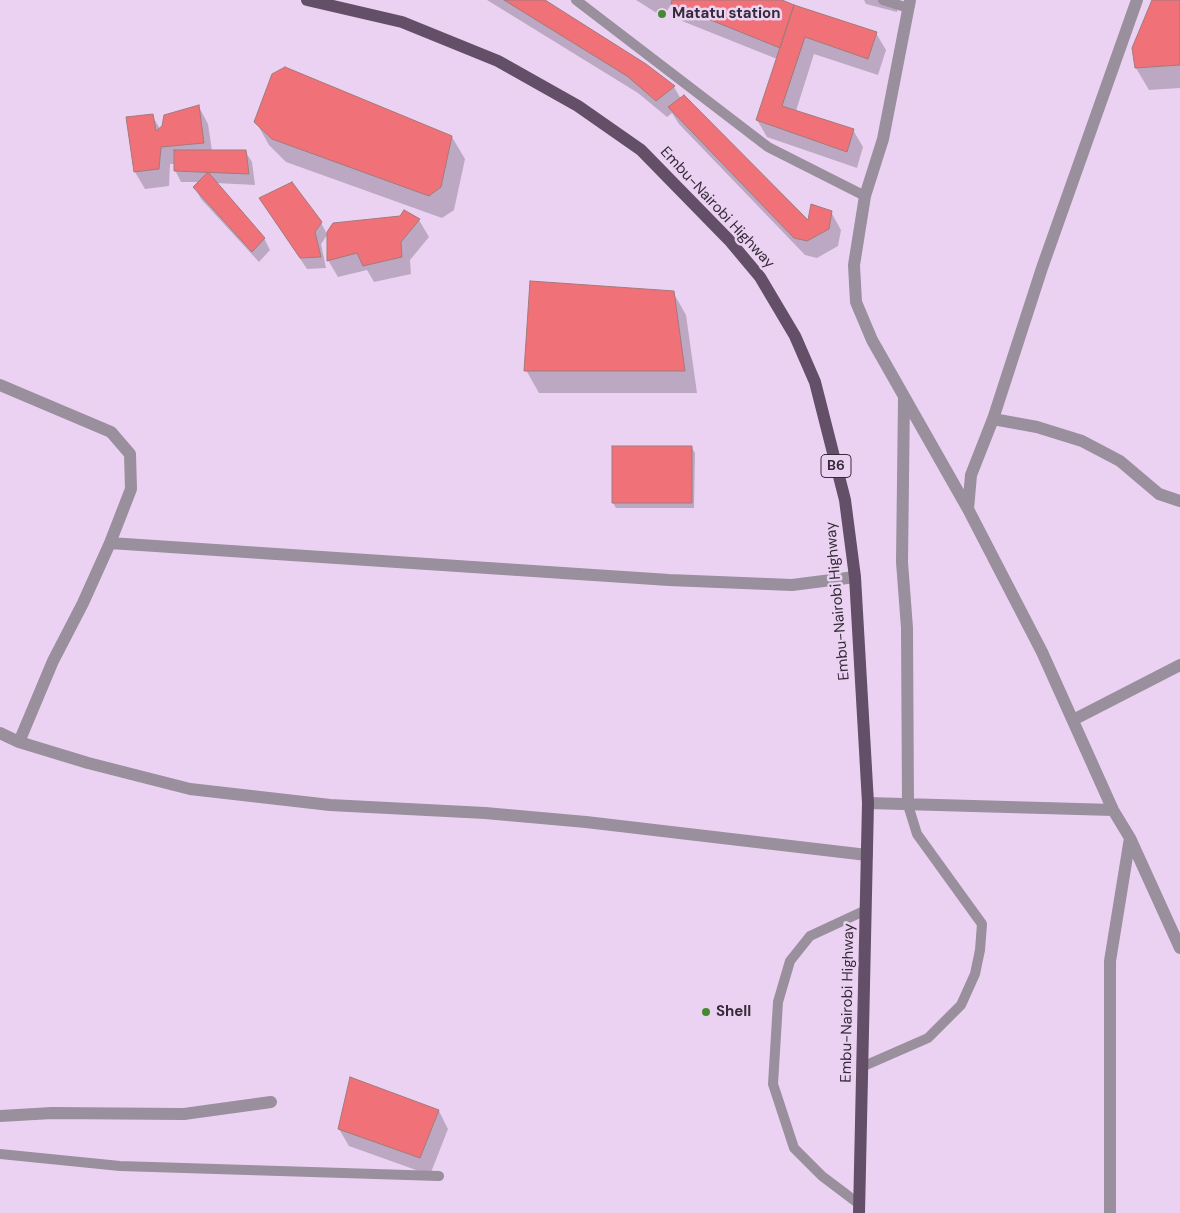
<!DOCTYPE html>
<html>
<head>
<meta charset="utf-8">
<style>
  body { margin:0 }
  canvas { display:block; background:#ebd2f2 }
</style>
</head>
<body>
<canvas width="1180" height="1213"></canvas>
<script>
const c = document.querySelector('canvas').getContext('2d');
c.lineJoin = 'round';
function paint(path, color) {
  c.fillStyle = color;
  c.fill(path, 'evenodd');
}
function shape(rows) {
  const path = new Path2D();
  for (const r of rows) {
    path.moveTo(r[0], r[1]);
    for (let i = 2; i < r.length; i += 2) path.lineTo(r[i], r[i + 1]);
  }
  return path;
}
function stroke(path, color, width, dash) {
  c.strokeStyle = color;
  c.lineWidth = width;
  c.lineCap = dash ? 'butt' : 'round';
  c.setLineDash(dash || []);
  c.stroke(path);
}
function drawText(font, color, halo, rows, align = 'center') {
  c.font = font + ' "DM Sans",sans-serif';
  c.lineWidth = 5;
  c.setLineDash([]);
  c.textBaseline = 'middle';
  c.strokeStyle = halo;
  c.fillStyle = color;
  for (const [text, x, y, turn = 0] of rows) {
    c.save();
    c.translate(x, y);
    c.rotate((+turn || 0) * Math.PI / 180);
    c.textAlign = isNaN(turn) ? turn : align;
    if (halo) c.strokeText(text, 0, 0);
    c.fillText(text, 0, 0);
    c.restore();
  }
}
const shadow = shape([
  [487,0,542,0,645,65,674,87,681,99,809,223,831,212,841,230,838,246,817,258,805,255,679,124,672,113,667,117,638,93],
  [636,0,778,0,876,33,886,50,878,75,814,54,796,111,853,130,863,147,857,168,767,137,757,120,777,59,682,21,672,3,663,17],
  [864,0,900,0,897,12,866,4],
  [1154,0,1180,0,1180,88,1149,90,1136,68],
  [199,107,208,124,212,151,245,151,252,162,255,185,216,183,264,238,270,250,259,262,201,199,195,188,200,182,181,182,175,170,175,164,170,164,169,186,145,189,135,172,128,118,152,115,160,129],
  [256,122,452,137,465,159,454,210,442,218,286,162,269,145],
  [267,209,321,223,327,234,401,217,404,212,419,220,429,237,410,260,411,274,374,282,367,270,338,277,328,260,328,234,321,244,326,268,307,269],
  [673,292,686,315,697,393,539,393,526,370],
  [692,448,695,453,694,508,616,508,613,503],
  [351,1079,439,1111,448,1129,430,1175,349,1146,339,1129]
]);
const building = shape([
  [504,0,545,0,646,64,675,86,656,101,627,76,504,0],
  [672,0,782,0,794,5,780,48,671,4,672,0],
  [1152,0,1180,0,1180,65,1135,68,1132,48,1152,0],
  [794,5,877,32,868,59,805,37,782,106,854,129,847,152,756,120,794,5],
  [285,67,452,136,441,187,429,196,272,139,254,122,272,74,285,67],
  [684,95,808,220,811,204,832,211,829,229,807,241,794,238,668,107,684,95],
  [199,105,204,143,161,147,159,169,134,172,126,117,153,114,156,131,162,126,164,115,199,105],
  [174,150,246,150,249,174,174,171,174,150],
  [208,172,265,238,252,252,193,187,208,172],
  [292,182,322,222,315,232,321,257,300,258,259,198,292,182],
  [404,210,420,219,401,242,402,257,363,266,357,253,327,261,327,232,333,223,400,216,404,210],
  [530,281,674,291,685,371,524,371,530,281],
  [612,446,692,446,692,503,612,503,612,446],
  [350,1077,439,1110,420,1158,338,1129,350,1077]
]);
const service = shape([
  [576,0,768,147,865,196],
  [883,0,908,8],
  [864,1066,928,1038,961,1005,975,974,980,950,982,924,917,834,908,805],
  [0,1154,120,1166,439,1176],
  [859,1204,822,1176,794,1148,773,1084,778,1002,790,961,810,936,866,910]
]);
const minor = shape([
  [910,0,883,139,865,196,854,265,856,302,872,340,968,509,1042,652,1113,810,1130,838,1180,948],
  [0,385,111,432,130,454,131,489,110,543,83,603,53,661,19,742],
  [904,398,902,562,907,628,908,805],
  [993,419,1037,427,1082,441,1120,461,1159,494,1180,501],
  [968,509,971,475,993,419,1042,268,1137,0],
  [110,543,669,580,792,585,855,577],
  [1073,720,1180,665],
  [0,733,19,742,88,763,190,789,330,805,485,813,586,822,867,855],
  [868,803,1113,810],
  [0,1116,52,1113,184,1114,271,1102],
  [1110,1213,1110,961,1130,838]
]);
const primary = shape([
  [307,0,402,22,498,61,578,106,641,150,729,240,760,277,795,336,815,382,845,500,855,577,868,803,859,1213]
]);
const markers = [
  [662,14,5,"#458a2e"],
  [706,1012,5,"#458a2e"]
];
const shields = [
  [836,466,30]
];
const shieldNames = [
  ["B6",836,466]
];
const poiNames = [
  ["Matatu station",672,14],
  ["Shell",716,1012]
];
const streetNames = [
  ["Embu-Nairobi Highway",717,208,47],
  ["Embu-Nairobi Highway",838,601,-95],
  ["Embu-Nairobi Highway",848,1003,-89]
];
paint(shadow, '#0003');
paint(building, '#f07178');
stroke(building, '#a27a7a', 1);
stroke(service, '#9a8f9d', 10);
stroke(minor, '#9a8f9d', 12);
stroke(primary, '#635068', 12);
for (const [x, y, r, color] of markers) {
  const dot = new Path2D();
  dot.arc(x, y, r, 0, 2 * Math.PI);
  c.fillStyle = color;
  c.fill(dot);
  stroke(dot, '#ebd2f2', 2);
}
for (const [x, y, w] of shields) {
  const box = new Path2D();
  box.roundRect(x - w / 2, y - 11.5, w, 23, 4);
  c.fillStyle = '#ebd2f2';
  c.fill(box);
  stroke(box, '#352c38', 1);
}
drawText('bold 14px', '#352c38', null, shieldNames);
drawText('bold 15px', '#352c38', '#ebd2f2', poiNames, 'left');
drawText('15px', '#352c38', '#ebd2f2', streetNames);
</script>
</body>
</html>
